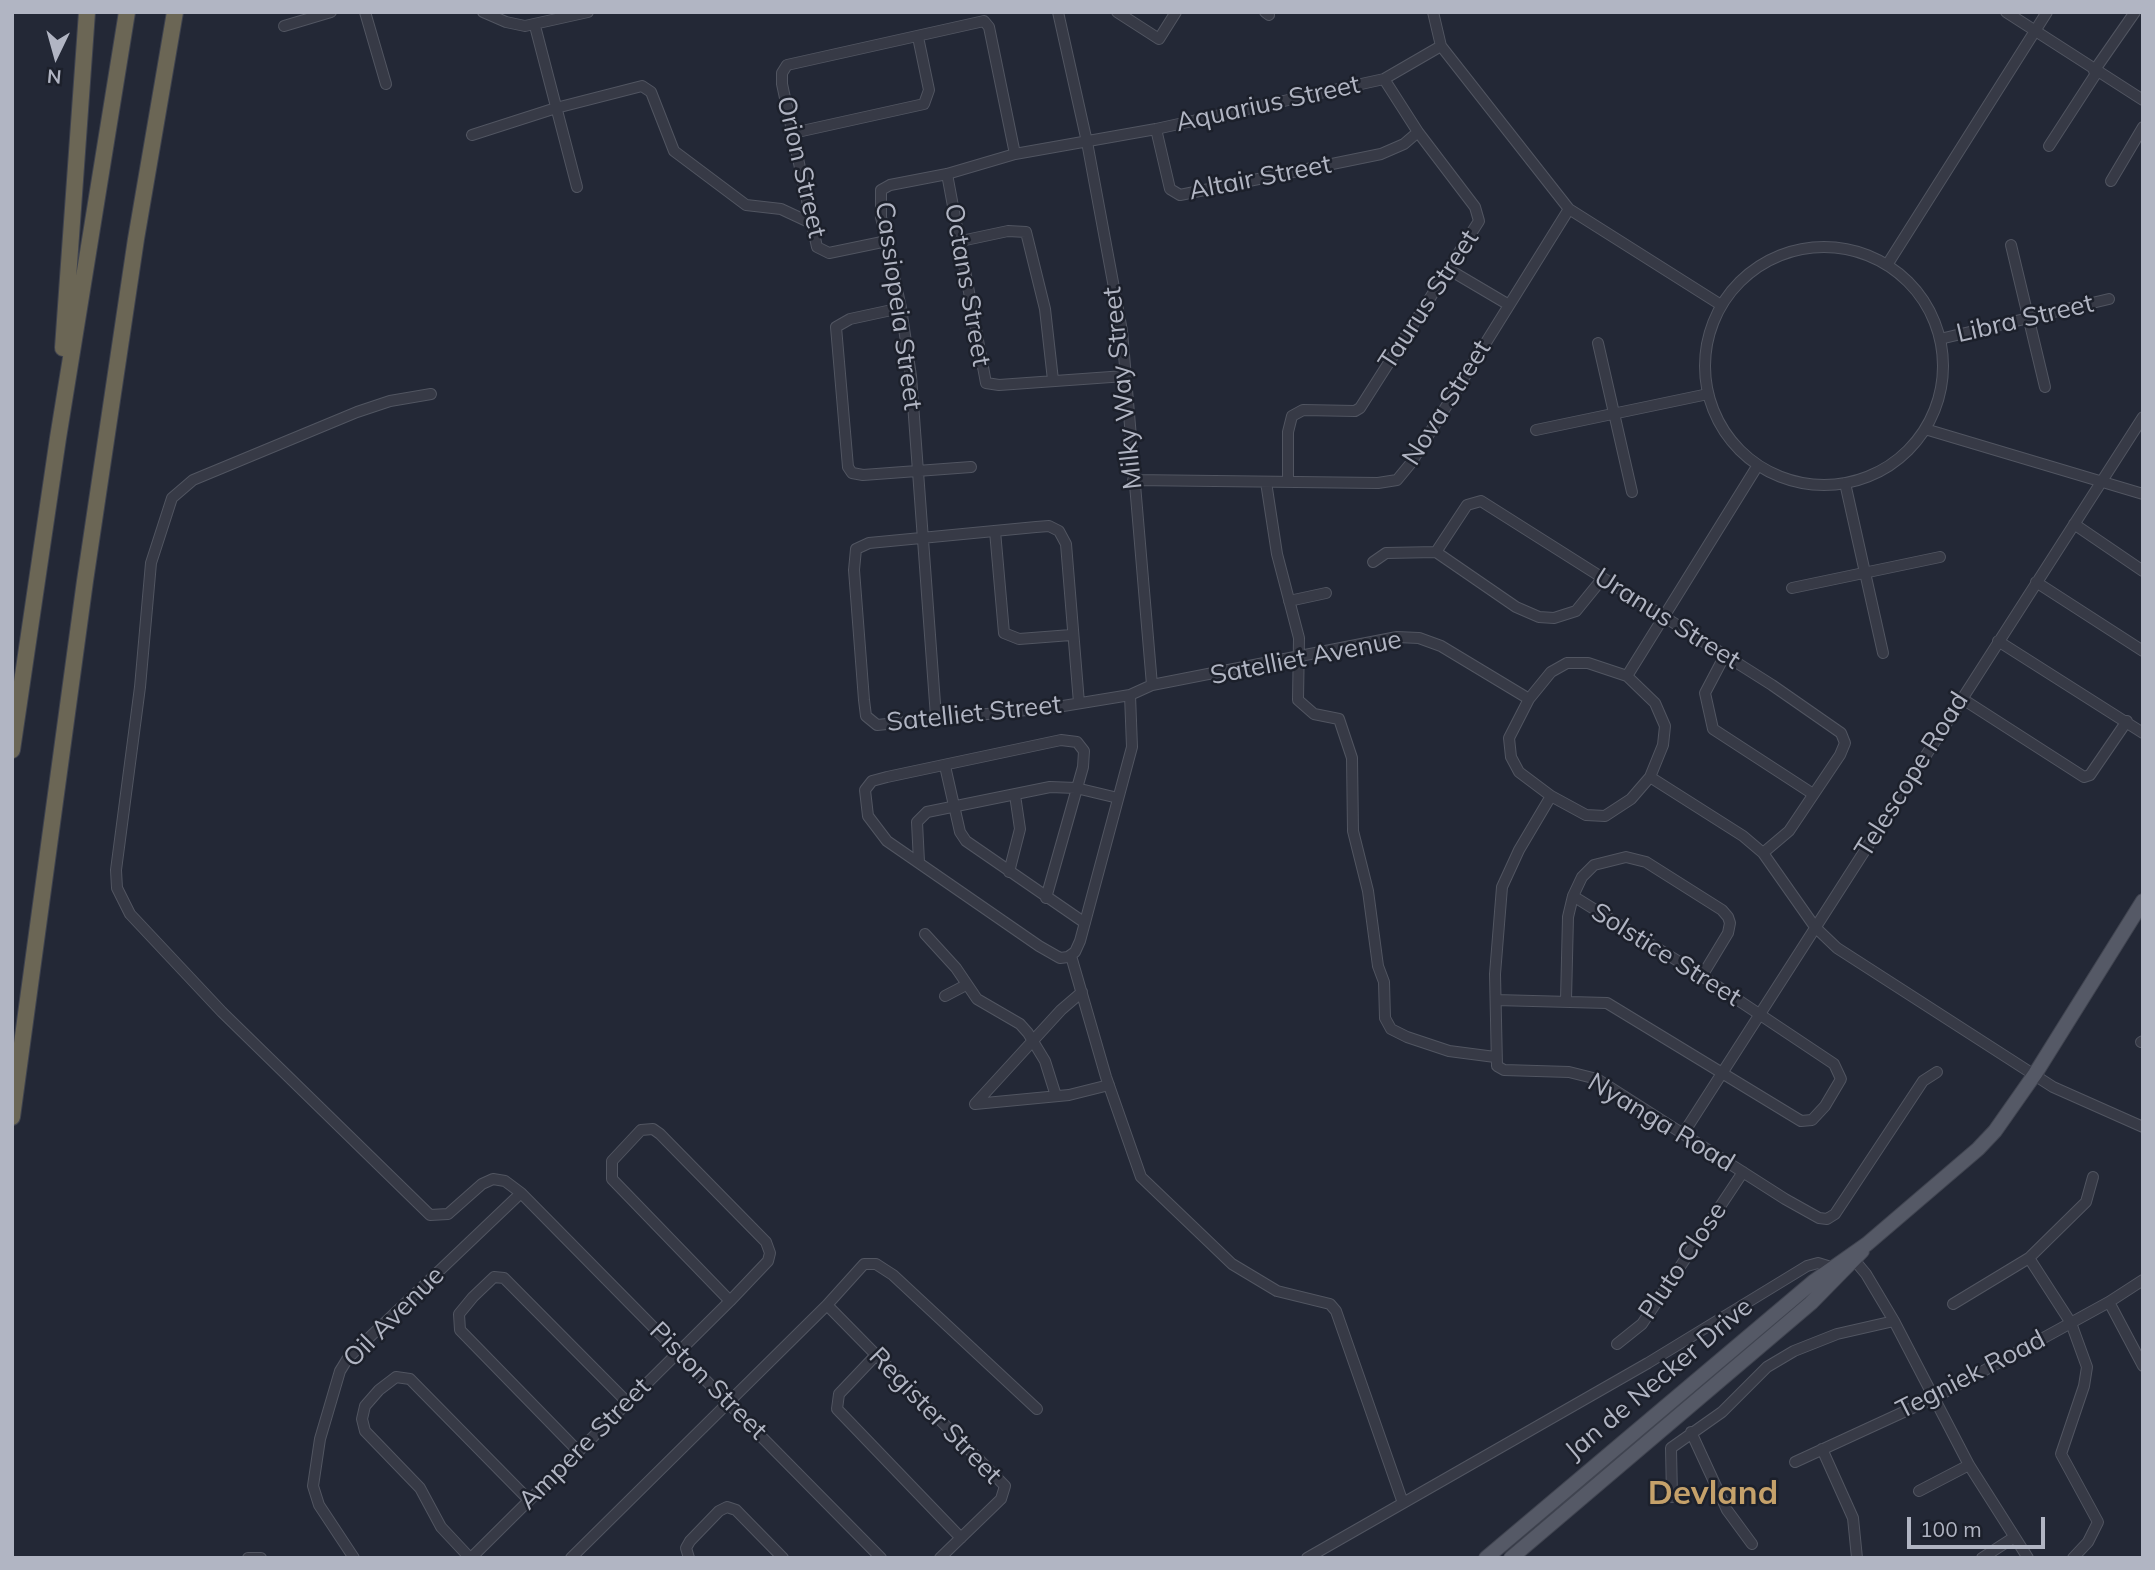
<!DOCTYPE html>
<html>
<head>
<meta charset="utf-8">
<style>
  body { margin:0 }
  #map { position:relative; width:2155px; height:1570px; overflow:hidden; background:#232836; font-family:Mulish,sans-serif }
  canvas { display:block }
  .frame { position:absolute; inset:0; border:14px solid #b1b5c3; pointer-events:none }
  .north { position:absolute; left:21px; top:21px; width:70px; height:70px; -webkit-text-stroke:5px #1c202b; paint-order:stroke; rotate:185deg; font-size:19px; font-weight:700; line-height:28px; text-align:center; color:#b1b5c3 }
  .north::after { content:''; display:block; margin:auto; width:24px; height:32px; background:#b1b5c3; clip-path:polygon(50% 0,100% 100%,50% 72%,0 100%) }
  .scale { position:absolute; left:1907px; top:1517px; width:138px; height:32px; box-sizing:border-box; border:4px solid #b1b5c3; border-top:0; padding-left:9px; font-size:21px; line-height:24px; white-space:nowrap; color:#b1b5c3; -webkit-text-stroke:5px #1c202b; paint-order:stroke }
</style>
</head>
<body>
<div id="map">
<canvas width="2155" height="1570"></canvas>
<div class="frame"></div>
<div class="north">N</div>
<div class="scale">100 m</div>
</div>
<script>
const c = document.querySelector('canvas').getContext('2d');
c.lineJoin = 'round';
function shape(rows) {
  const path = new Path2D();
  for (const r of rows) {
    if (r.length === 3) {
      path.moveTo(r[0] + r[2], r[1]);
      path.arc(r[0], r[1], r[2], 0, 2 * Math.PI);
      continue;
    }
    path.moveTo(r[0], r[1]);
    for (let i = 2; i < r.length; i += 2) path.lineTo(r[i], r[i + 1]);
  }
  return path;
}
function stroke(path, color, width, dash) {
  c.strokeStyle = color;
  c.lineWidth = width;
  c.lineCap = dash ? 'butt' : 'round';
  c.setLineDash(dash || []);
  c.stroke(path);
}
function drawText(font, color, halo, rows, align = 'center') {
  c.font = font + ' Mulish,sans-serif';
  c.lineWidth = 5;
  c.setLineDash([]);
  c.textBaseline = 'middle';
  c.strokeStyle = halo;
  c.fillStyle = color;
  for (const [text, x, y, turn = 0] of rows) {
    c.save();
    c.translate(x, y);
    c.rotate((+turn || 0) * Math.PI / 180);
    c.textAlign = isNaN(turn) ? turn : align;
    if (halo) c.strokeText(text, 0, 0);
    c.fillText(text, 0, 0);
    c.restore();
  }
}
const minor = shape([
  [365,12,386,84],
  [483,12,506,22,525,26,588,12],
  [1058,12,1087,142,1122,331,1152,685],
  [1117,12,1159,39,1176,12],
  [1265,12,1269,15],
  [1433,12,1441,46,1569,209,1721,305],
  [2006,12,2143,100],
  [284,26,331,12],
  [535,26,577,187],
  [2094,71,2135,12],
  [1156,129,1170,189,1180,195,1381,154,1404,144,1418,132],
  [793,133,924,104,929,90,918,37],
  [472,135,556,108,642,86,651,92,674,151,746,205,781,209,811,223],
  [2049,146,2097,72],
  [947,174,986,383,999,385,1125,376],
  [2111,181,2143,127],
  [887,241,829,253,817,247,782,84,782,73,787,65,984,21,989,27,1015,154],
  [961,241,1008,231,1026,232,1045,309,1053,380],
  [2011,245,2045,387],
  [1824,366,119],
  [1887,265,2047,12],
  [1448,269,1509,305],
  [901,308,850,319,836,327,848,467,852,473,863,475,971,467],
  [1940,339,2109,299],
  [1598,343,1632,492],
  [431,394,390,401,357,412,193,480,172,498,151,563,140,687,116,870,117,888,130,914,222,1012,430,1215,448,1214,482,1184,493,1179,505,1181,521,1193],
  [1925,429,2143,494],
  [1536,430,1708,394],
  [1133,480,1378,483,1397,480,1411,463,1569,209],
  [1266,482,1277,554,1299,638,1298,700,1314,714,1339,719,1352,758,1353,831,1368,891,1378,966,1384,982,1385,1018,1391,1029,1407,1037,1449,1051,1495,1057],
  [1288,482,1288,432,1292,416,1303,410,1355,411,1360,408,1479,221,1475,207,1418,132,1384,79],
  [1845,483,1883,653],
  [2074,524,2143,571],
  [995,531,1004,633,1019,639,1071,635],
  [1436,552,1467,505,1481,501,1772,685,1841,733,1845,743,1840,755,1789,831,1763,853],
  [1436,552,1516,607,1539,617,1554,618,1576,611,1602,579],
  [1373,562,1386,553,1436,552],
  [2036,582,2143,651],
  [1792,588,1940,557],
  [1289,601,1326,593],
  [1998,641,2143,733],
  [1725,655,1705,693,1713,729,1813,794],
  [1567,663,1588,663,1627,676,1655,703,1665,726,1663,745,1650,777,1631,799,1605,816,1586,815,1551,796,1519,772,1511,757,1509,738,1529,699,1551,672,1567,663],
  [1627,676,1758,465],
  [1961,698,2084,777,2090,775,2127,721],
  [1079,703,1066,544,1059,531,1049,526,1036,527,869,543,856,549,854,570,864,700,866,716,877,725,1057,707,1130,695,1152,685,1397,637,1419,638,1441,646,1529,699],
  [936,717,911,376,901,308,881,217,881,190,890,185,947,174,1015,154,1156,129,1384,79,1441,46],
  [945,766,960,832,966,841,1085,923],
  [1650,777,1743,836,1763,853,1815,927,1837,948,2053,1087,2143,1127],
  [1551,796,1519,850,1502,887,1495,974,1497,1066,1504,1070,1569,1072,1597,1079,1785,1199,1819,1218,1827,1219,1835,1214,1923,1081,1937,1072],
  [919,862,917,822,927,812,1050,787,1076,788,1118,798],
  [1009,872,1020,829,1015,795],
  [1046,898,1083,767,1084,751,1077,742,1061,740,887,777,872,781,865,790,868,816,887,841,1039,946,1060,958,1068,957,1075,952,1080,941,1132,747,1130,695],
  [925,934,956,968,977,999,1020,1024,1028,1033,1045,1061,1056,1096],
  [1071,956,1106,1077,1141,1177,1232,1264,1277,1291,1330,1304,1336,1311,1403,1503],
  [945,996,966,985],
  [1496,1000,1607,1003,1801,1121,1812,1120,1825,1106,1841,1079,1834,1064,1702,976,1573,896],
  [1566,1000,1568,917,1573,896,1582,877,1594,865,1626,857,1646,862,1722,910,1728,917,1730,923,1728,933,1702,976],
  [2141,1042,2143,1041],
  [975,1104,1061,1010,1082,992],
  [975,1104,1069,1095,1109,1085],
  [1683,1134,2143,417],
  [1851,1256,1866,1274,1894,1321,1969,1465,2028,1558],
  [2029,1258,2071,1323,2087,1367,2084,1386,2061,1454,2098,1522,2088,1542,2073,1558],
  [2109,1302,2143,1366],
  [1953,1304,2029,1258,2086,1202,2093,1177],
  [827,1305,1005,1486,1001,1499,940,1558],
  [1617,1344,1642,1324,1743,1172],
  [877,1354,839,1394,837,1409,961,1538],
  [1691,1432,1727,1510,1752,1544],
  [1822,1449,1853,1518,1857,1558],
  [578,1451,460,1330,459,1314,473,1297,494,1277,504,1278,627,1402],
  [1795,1462,1934,1398,2109,1302,2143,1280],
  [1919,1491,1969,1465],
  [1672,1497,1671,1448,1722,1412,1767,1367,1794,1351,1837,1334,1894,1321],
  [248,1558,261,1558],
  [354,1558,319,1505,313,1486,320,1439,340,1371,348,1358,375,1332,521,1193,881,1558],
  [470,1558,441,1527,420,1488,365,1431,362,1419,365,1406,379,1390,396,1377,410,1379,529,1500],
  [471,1558,730,1301,768,1261,770,1253,766,1242,660,1134,653,1129,641,1130,612,1161,612,1179,730,1301],
  [571,1558,827,1305,864,1264,876,1264,893,1275,1037,1409],
  [689,1558,686,1548,690,1541,719,1511,727,1507,736,1510,783,1558],
  [1307,1558,1648,1363,1807,1266,1818,1263,1831,1267],
  [1982,1558,2013,1538]
]);
const major = shape([
  [1486,1558,1813,1282,1867,1244,1978,1149,1995,1131,2035,1074,2143,901],
  [1511,1558,1811,1303,1862,1251]
]);
const highway = shape([
  [63,348,87,12],
  [12,750,58,438,127,12],
  [12,1117,85,581,136,239,175,12]
]);
const streetNames = [
  ["Aquarius Street",1268,104,-12],
  ["Orion Street",801,167,77],
  ["Altair Street",1260,178,-11],
  ["Octans Street",967,285,80],
  ["Taurus Street",1429,300,-57],
  ["Cassiopeia Street",898,306,82],
  ["Libra Street",2025,319,-13],
  ["Milky Way Street",1123,388,-96],
  ["Nova Street",1447,403,-58],
  ["Uranus Street",1667,619,32],
  ["Satelliet Avenue",1306,658,-11],
  ["Satelliet Street",974,714,-6],
  ["Telescope Road",1912,775,-58],
  ["Solstice Street",1666,955,32],
  ["Nyanga Road",1661,1123,31],
  ["Pluto Close",1683,1261,-56],
  ["Oil Avenue",394,1317,-45],
  ["Tegniek Road",1971,1375,-27],
  ["Jan de Necker Drive",1659,1379,-40],
  ["Piston Street",708,1381,45],
  ["Register Street",935,1416,46],
  ["Ampere Street",585,1444,-45]
];
const districtNames = [
  ["Devland",1713,1494]
];
stroke(minor, '#515561', 12);
stroke(major, '#404450', 16);
stroke(highway, '#3e424e', 18);
stroke(minor, '#373a46', 10);
stroke(major, '#555966', 14);
stroke(highway, '#6b6655', 16);
drawText('26px', '#b1b5c3', '#1c202b', streetNames);
drawText('bold 33px', '#c5a16a', '#1c202b', districtNames);
</script>
</body>
</html>
